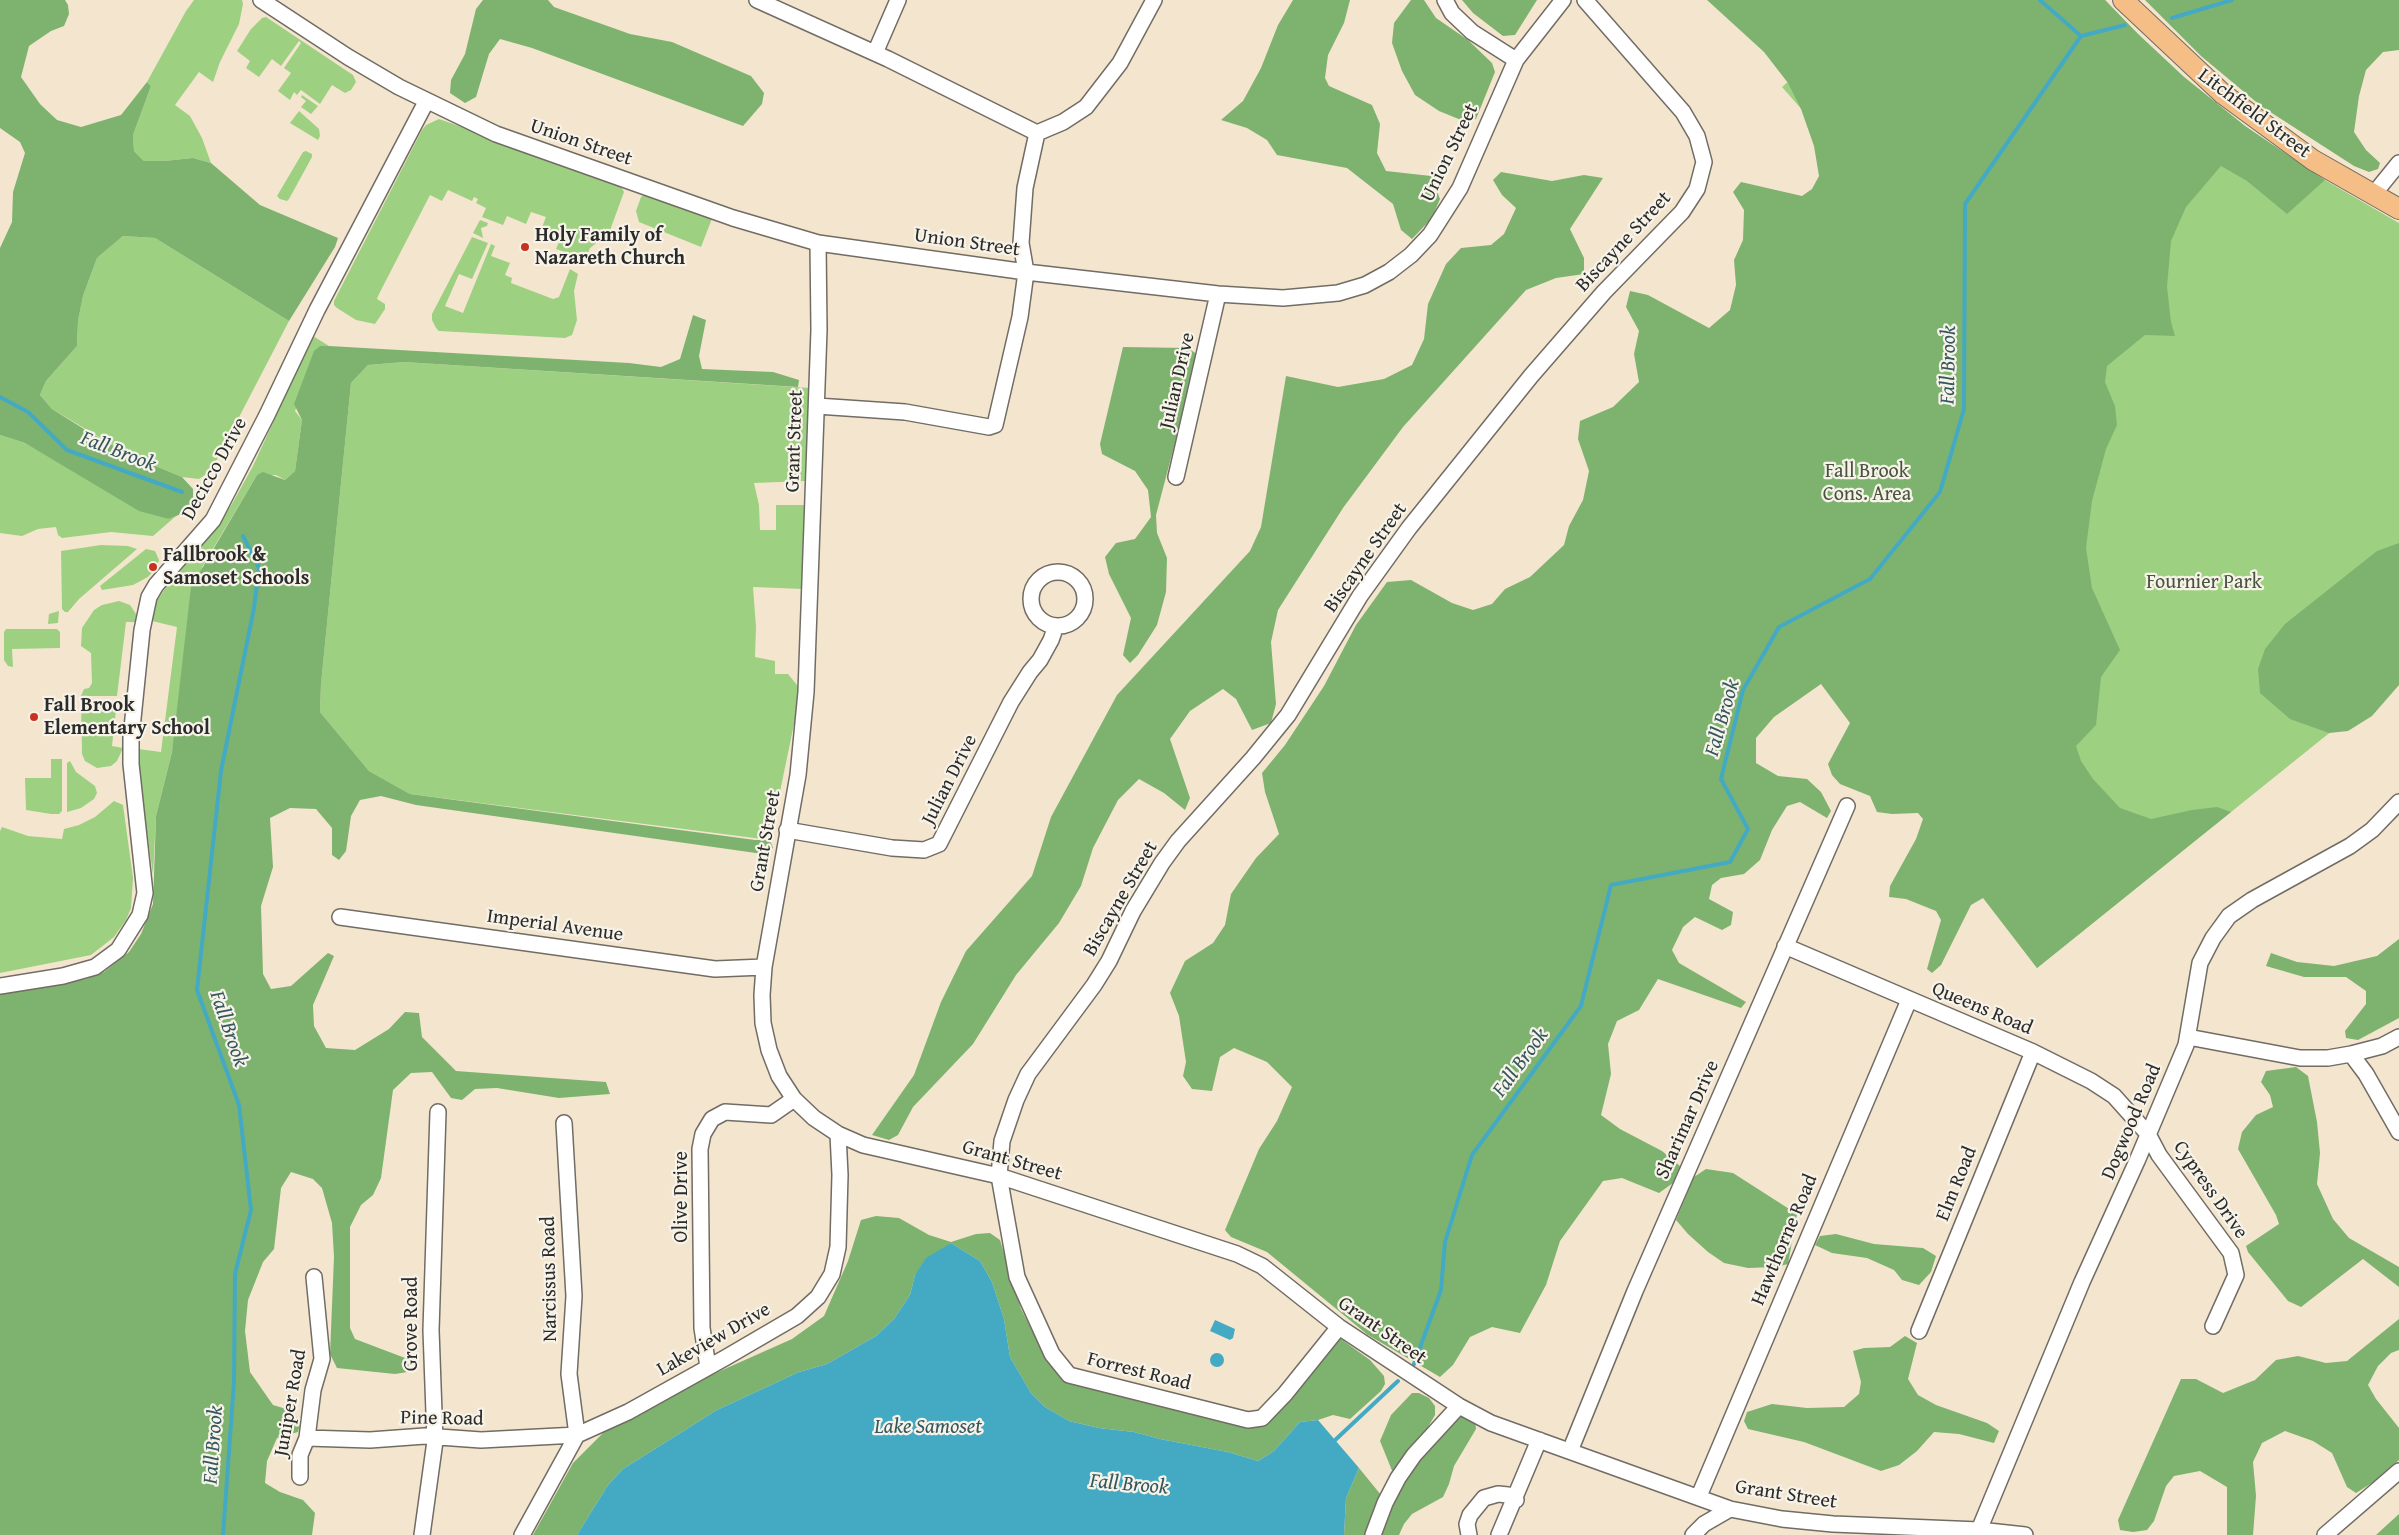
<!DOCTYPE html>
<html>
<head>
<meta charset="utf-8">
<style>
  body { margin:0 }
  canvas { display:block; background:#f4e5ce }
</style>
</head>
<body>
<canvas width="2399" height="1535"></canvas>
<script>
const c = document.querySelector('canvas').getContext('2d');
c.lineJoin = 'round';
function paint(path, color) {
  c.fillStyle = color;
  c.fill(path, 'evenodd');
}
function shape(rows) {
  const path = new Path2D();
  for (const r of rows) {
    if (r.length === 3) {
      path.moveTo(r[0] + r[2], r[1]);
      path.arc(r[0], r[1], r[2], 0, 2 * Math.PI);
      continue;
    }
    path.moveTo(r[0], r[1]);
    for (let i = 2; i < r.length; i += 2) path.lineTo(r[i], r[i + 1]);
  }
  return path;
}
function stroke(path, color, width, dash) {
  c.strokeStyle = color;
  c.lineWidth = width;
  c.lineCap = dash ? 'butt' : 'round';
  c.setLineDash(dash || []);
  c.stroke(path);
}
function drawText(font, color, halo, rows, align = 'center') {
  c.font = font + ' "Gentium Book Plus",serif';
  c.lineWidth = 4.5;
  c.setLineDash([]);
  c.textBaseline = 'middle';
  c.strokeStyle = halo;
  c.fillStyle = color;
  for (const [text, x, y, turn = 0] of rows) {
    c.save();
    c.translate(x, y);
    c.rotate((+turn || 0) * Math.PI / 180);
    c.textAlign = isNaN(turn) ? turn : align;
    if (halo) c.strokeText(text, 0, 0);
    c.fillText(text, 0, 0);
    c.restore();
  }
}
const green = shape([
  [194,0,242,0,243,4,239,24,220,62,213,82,199,72,175,105,190,116,202,138,211,163,193,158,164,161,144,161,134,151,133,135,151,86,147,82,186,11],
  [1880,0,2105,0,2138,34,2184,77,2245,126,2311,172,2399,223,2399,677,2037,968,1652,459,1915,238,1782,87],
  [266,17,353,75,356,82,351,90,345,93,332,85,320,104,301,90,297,95,294,92,290,100,278,91,291,73,284,68,301,43,299,41,281,66,272,59,259,77,246,68,250,61,237,51,251,29,262,18],
  [302,95,318,106,311,114,301,107,306,101,301,97],
  [299,111,319,129,320,136,318,140,290,123],
  [439,119,619,182,624,192,609,233,590,248,585,260,578,261,563,256,565,252,556,249,561,237,541,230,546,217,531,212,526,224,507,216,503,225,482,217,486,208,476,203,478,199,474,197,472,201,448,190,442,201,430,195,379,294,377,299,385,304,385,309,375,324,356,320,337,308,334,305,334,301,422,130,426,125],
  [306,151,312,154,312,157,289,199,287,201,280,199,277,196,303,152],
  [646,194,713,216,701,247,639,222,636,211,641,197],
  [480,220,488,223,487,226,481,228,483,238,473,233],
  [123,236,155,238,289,321,211,471,199,479,182,477,131,456,52,409,40,395,46,381,77,346,78,321,83,296,97,258],
  [472,237,488,243,472,279,459,274,445,306,463,313,491,244,495,246,491,256,510,263,505,275,512,278,511,283,553,299,559,297,570,269,578,274,574,291,577,320,572,335,565,338,439,331,436,328,432,320,432,314],
  [313,336,329,346,320,346,295,411,302,420,295,471,285,480,276,475,257,475,202,567,172,752,156,816,153,875,136,752,138,749,161,752,177,627,152,621,155,604,164,590,212,534,232,504,253,466],
  [404,362,810,388,805,481,754,483,759,505,760,530,776,530,776,505,805,505,804,589,753,587,756,627,755,657,775,661,775,674,788,674,797,685,800,695,770,840,410,794,369,771,320,712,321,684,351,383,368,365],
  [0,435,25,443,169,519,176,516,153,536,111,532,62,538,58,535,56,527,38,529,22,536,0,533],
  [101,545,128,546,137,549,79,599,68,612,65,612,62,609,61,551],
  [146,549,155,551,159,560,157,567,148,577,133,585,102,590,100,586],
  [119,601,130,605,138,617,136,622,126,622,117,696,81,696,84,689,89,688,92,683,91,653,81,646,82,628,94,610,102,605],
  [59,611,58,623,48,624,49,614],
  [6,629,57,629,60,632,60,648,12,649,13,667,8,666,4,660,4,632],
  [81,701,88,704,91,701,117,701,112,746,123,748,117,761,111,766,97,768,85,761,82,754],
  [51,759,62,759,62,811,59,814,51,814,26,810,25,778,51,778],
  [70,761,76,772,95,786,97,793,94,799,81,808,67,812,67,763],
  [114,801,123,805,133,878,131,908,126,920,114,937,91,955,0,973,0,831,2,827,28,836,62,839,64,829,79,825,95,817]
]);
const forest = shape([
  [0,0,65,0,68,5,69,14,64,26,51,31,29,46,21,77,40,104,57,120,81,127,121,115,147,82,151,86,133,135,134,151,144,161,164,161,193,158,211,163,260,205,338,238,335,247,289,321,155,238,123,236,97,258,83,296,78,321,77,346,46,381,40,395,52,409,84,429,131,456,182,477,193,489,193,501,181,514,169,519,139,511,25,443,0,435,0,248,12,222,13,192,25,153,20,142,0,128],
  [483,0,548,0,554,7,630,34,672,42,751,76,764,93,762,104,743,126,532,48,500,39,489,54,476,97,465,103,450,93,451,80,465,54,476,9],
  [1293,0,1350,0,1344,23,1328,55,1325,78,1329,86,1372,105,1380,124,1377,153,1386,171,1431,176,1440,199,1432,218,1412,239,1401,230,1393,204,1347,168,1277,155,1267,140,1247,128,1221,120,1243,101,1261,68,1278,25],
  [1411,0,1424,0,1436,18,1468,40,1492,63,1495,72,1476,119,1466,122,1439,111,1415,95,1402,71,1392,43,1394,23],
  [1462,0,1537,0,1515,35,1503,36,1473,13],
  [1707,0,2105,0,2138,34,2184,77,2245,126,2325,180,2287,214,2247,181,2221,166,2186,207,2171,241,2167,287,2171,322,2175,336,2145,335,2107,366,2105,382,2115,406,2117,425,2106,449,2092,501,2086,548,2092,588,2120,650,2101,677,2096,725,2076,746,2081,761,2093,779,2120,808,2151,819,2192,810,2217,807,2231,812,2037,968,1983,898,1971,905,1941,965,1932,973,1927,969,1941,920,1936,911,1906,899,1889,897,1890,886,1916,839,1923,819,1918,813,1892,814,1877,812,1870,796,1840,784,1832,775,1828,764,1850,723,1821,684,1774,717,1756,738,1756,763,1778,776,1807,779,1821,792,1831,811,1827,818,1800,802,1787,806,1772,830,1760,860,1744,874,1721,878,1712,885,1709,899,1733,912,1731,925,1722,930,1695,917,1683,927,1672,950,1679,963,1746,1002,1741,1008,1658,979,1639,1010,1617,1021,1608,1044,1611,1074,1601,1115,1620,1129,1662,1151,1680,1166,1673,1183,1659,1193,1622,1178,1603,1181,1560,1241,1546,1285,1520,1333,1492,1327,1470,1337,1453,1365,1440,1377,1368,1335,1267,1252,1231,1237,1225,1230,1259,1149,1277,1121,1292,1087,1267,1062,1234,1048,1220,1057,1212,1091,1192,1089,1183,1076,1186,1062,1179,1016,1170,993,1185,961,1213,943,1225,925,1231,894,1256,858,1279,834,1265,792,1262,773,1285,745,1324,686,1356,625,1387,582,1411,580,1452,603,1473,610,1492,604,1505,589,1530,577,1564,545,1569,526,1583,500,1589,471,1578,439,1580,421,1613,407,1639,382,1634,354,1639,331,1626,307,1630,291,1648,295,1709,328,1730,310,1736,285,1734,260,1743,240,1744,210,1733,192,1741,182,1802,196,1812,189,1819,176,1814,146,1801,109,1788,83,1764,52],
  [2145,0,2399,0,2399,50,2383,52,2366,70,2359,96,2354,132,2366,150,2380,163,2378,169,2369,172,2354,166,2261,106,2201,56],
  [1501,172,1552,181,1584,175,1603,178,1570,229,1584,258,1584,274,1556,278,1526,290,1403,427,1343,508,1278,610,1271,642,1276,704,1271,723,1252,730,1236,699,1223,689,1190,711,1170,739,1190,798,1185,810,1164,793,1139,779,1118,800,1093,848,1081,886,1059,923,1016,975,973,1044,913,1107,898,1135,889,1140,872,1135,914,1075,941,1002,966,951,1032,876,1051,817,1117,695,1250,551,1261,527,1286,376,1338,387,1384,379,1412,365,1424,339,1428,304,1446,264,1461,248,1491,245,1504,234,1516,208,1502,195,1493,180],
  [693,315,706,320,699,356,702,369,773,372,799,380,798,387,404,362,368,365,351,383,321,684,320,712,369,771,410,794,755,840,770,840,773,848,763,854,416,805,381,796,360,800,351,816,346,851,339,860,332,855,332,828,316,809,290,808,270,818,273,867,261,906,263,974,271,989,291,986,328,953,334,956,313,1005,314,1026,326,1048,355,1050,389,1029,405,1012,419,1013,422,1037,456,1071,606,1082,610,1094,559,1098,497,1088,475,1089,462,1100,451,1098,432,1072,411,1073,393,1090,381,1178,373,1195,361,1205,350,1227,350,1328,355,1339,413,1361,414,1371,395,1374,337,1368,330,1354,334,1257,332,1223,322,1188,313,1179,291,1172,281,1188,274,1249,263,1262,248,1300,245,1331,250,1372,273,1405,283,1408,301,1420,298,1432,277,1438,267,1461,265,1483,280,1492,303,1500,315,1513,312,1535,0,1535,0,994,86,979,104,972,129,952,141,934,153,904,156,816,172,752,191,587,257,475,263,472,285,480,295,471,302,420,294,404,314,351,320,346,329,346,629,363,661,367,680,359],
  [1123,347,1188,348,1198,355,1156,515,1157,533,1167,558,1166,592,1157,625,1138,655,1130,663,1123,655,1131,618,1109,574,1105,557,1116,543,1135,539,1151,517,1148,490,1135,471,1102,454,1100,444],
  [2399,543,2399,685,2372,716,2348,731,2329,733,2290,719,2260,693,2258,669,2265,649,2285,624,2377,551],
  [2399,939,2399,1018,2358,1040,2346,1038,2345,1031,2366,1004,2366,991,2346,977,2304,977,2266,966,2271,953,2297,962,2334,966,2377,956],
  [2296,1067,2308,1076,2317,1122,2320,1153,2317,1184,2333,1219,2349,1238,2399,1267,2399,1287,2363,1259,2301,1307,2288,1301,2248,1252,2246,1246,2279,1224,2276,1215,2238,1149,2242,1132,2256,1115,2273,1107,2270,1095,2261,1082,2266,1071],
  [1706,1169,1733,1173,1797,1214,1788,1264,1776,1267,1748,1268,1724,1263,1708,1252,1688,1234,1676,1220,1694,1177],
  [876,1216,899,1218,929,1235,951,1242,976,1234,990,1233,1000,1240,1021,1309,1046,1357,1061,1375,1253,1426,1337,1339,1341,1339,1370,1360,1384,1376,1385,1384,1381,1391,1350,1419,1333,1415,1318,1420,1300,1422,1274,1451,1258,1461,1228,1452,1160,1439,1134,1432,1099,1428,1069,1421,1045,1407,1031,1393,1010,1357,1004,1319,992,1282,980,1261,951,1243,915,1275,910,1295,894,1319,876,1336,827,1364,799,1372,717,1410,623,1469,608,1485,577,1535,533,1535,573,1463,607,1429,691,1384,792,1339,824,1316,848,1261,861,1220],
  [1836,1234,1874,1244,1923,1248,1936,1256,1931,1272,1919,1285,1902,1280,1894,1270,1867,1258,1832,1253,1815,1245,1820,1236],
  [2399,1319,2399,1350,2391,1353,2378,1366,2368,1385,2376,1399,2399,1428,2399,1460,2375,1481,2356,1493,2347,1487,2332,1453,2313,1441,2285,1431,2262,1443,2253,1462,2256,1496,2253,1535,2227,1535,2227,1487,2200,1471,2174,1476,2166,1486,2154,1521,2147,1530,2133,1532,2120,1530,2118,1520,2181,1379,2196,1379,2223,1393,2255,1380,2276,1360,2298,1356,2326,1363,2347,1361],
  [1905,1336,1917,1343,1908,1379,1918,1395,1936,1405,1987,1423,1999,1431,1994,1443,1959,1434,1934,1432,1917,1451,1899,1465,1881,1471,1804,1442,1748,1429,1744,1421,1747,1412,1772,1404,1807,1408,1844,1407,1859,1394,1861,1382,1853,1351,1864,1348,1890,1347],
  [1412,1393,1419,1393,1429,1398,1435,1406,1435,1415,1428,1427,1393,1473,1380,1441,1391,1415],
  [1461,1414,1475,1420,1476,1429,1454,1466,1449,1484,1443,1497,1412,1514,1404,1524,1399,1535,1379,1535,1403,1479],
  [1359,1468,1381,1495,1366,1535,1344,1535,1346,1498],
  [2399,1514,2399,1535,2376,1535,2388,1524]
]);
const water = shape([
  [951,1243,980,1261,992,1282,1004,1319,1010,1357,1031,1393,1045,1407,1069,1421,1099,1428,1134,1432,1160,1439,1228,1452,1258,1461,1274,1451,1300,1422,1318,1420,1359,1468,1346,1498,1344,1535,577,1535,608,1485,623,1469,717,1410,799,1372,827,1364,876,1336,894,1319,910,1295,915,1275,926,1258],
  [1215,1320,1235,1329,1233,1338,1230,1340,1210,1331],
  [1217,1360,7]
]);
const stream = shape([
  [2040,0,2081,36],
  [2172,18,2232,0],
  [0,397,28,412,67,450,182,492],
  [1414,1364,1441,1290,1445,1242,1472,1155,1581,1006,1611,885,1730,862,1748,829,1721,779,1743,690,1779,627,1870,579,1940,492,1964,409,1965,204,2081,36,2125,25],
  [1332,1443,1398,1381],
  [223,1535,234,1382,235,1274,251,1210,239,1105,197,990,221,771,254,608,259,568,243,536]
]);
const minor = shape([
  [261,0,348,57,399,87,496,134,733,218,818,243,1026,272,1218,294,1283,298,1338,293,1365,285,1389,272,1411,255,1430,235,1460,188,1516,60,1563,0],
  [757,0,888,59,1037,133],
  [1445,0,1452,13,1472,32,1516,60],
  [875,53,898,0],
  [2373,195,2399,163],
  [818,243,819,330,806,692,798,775,764,967,762,995,763,1023,769,1050,779,1076,794,1099,814,1118,838,1134,863,1145,999,1176,1237,1254,1262,1266,1339,1327,1459,1406,1491,1423,1730,1509,1782,1519,1833,1524,1979,1530,2025,1535],
  [817,406,905,412,989,427,995,425,1020,317,1026,272,1021,243,1025,188,1037,133,1063,122,1086,107,1120,63,1154,0],
  [1176,477,1218,294],
  [1058,599,27],
  [787,830,892,848,924,850,939,844,1011,702,1030,672,1040,660,1051,640,1056,626],
  [340,917,715,969,764,967],
  [1785,946,2033,1052,2091,1081,2114,1096,2148,1134,2159,1155,2231,1253,2236,1275,2213,1326],
  [0,986,63,976,95,967,118,950,140,915,145,893,131,764,131,738,142,630,149,597,156,585,213,520,267,415,317,310,426,102],
  [2188,1037,2300,1058,2328,1058,2351,1054,2382,1046,2399,1037],
  [2351,1054,2366,1074,2399,1132],
  [1339,1327,1285,1394,1262,1418,1248,1420,1069,1375,1052,1354,1017,1277,999,1176,1002,1141,1016,1100,1028,1074,1094,985,1109,961,1133,911,1162,863,1178,841,1253,758,1288,715,1360,596,1409,528,1531,376,1604,292,1682,212,1697,189,1704,162,1697,136,1683,112,1585,0],
  [1919,1331,2033,1052],
  [708,1367,702,1328,700,1149,703,1134,712,1119,725,1112,771,1115,794,1099],
  [307,1438,370,1440,425,1436,481,1440,577,1435,569,1374,574,1296,564,1123],
  [1570,1451,1635,1291,1847,806],
  [300,1477,300,1455,307,1438,313,1390,322,1359,314,1277],
  [1699,1496,1909,1000],
  [1979,1530,2082,1282,2137,1161,2186,1045,2200,963,2213,938,2229,916,2252,900,2350,846,2372,830,2399,802],
  [422,1535,435,1441,431,1330,438,1112],
  [522,1535,577,1435,628,1412,725,1358,797,1316,818,1297,832,1274,838,1247,840,1175,838,1134],
  [1373,1535,1385,1503,1398,1478,1414,1455,1459,1406],
  [1469,1535,1467,1524,1470,1515,1484,1498,1498,1494,1508,1495,1516,1500],
  [1499,1535,1539,1440],
  [1693,1535,1704,1524,1730,1509],
  [2325,1535,2399,1471]
]);
const major = shape([
  [2123,0,2223,94,2313,160,2399,209]
]);
const markers = [
  [525,247,5,"#c8321e"],
  [153,567,5,"#c8321e"],
  [34,717,5,"#c8321e"]
];
const streetNames = [
  ["Litchfield Street",2254,114,37],
  ["Union Street",581,143,19],
  ["Union Street",1450,153,-64],
  ["Biscayne Street",1624,242,-47],
  ["Union Street",967,243,8],
  ["Julian Drive",1178,381,-77],
  ["Grant Street",795,441,-88],
  ["Decicco Drive",215,469,-61],
  ["Biscayne Street",1366,558,-55],
  ["Julian Drive",950,780,-63],
  ["Grant Street",766,841,-80],
  ["Biscayne Street",1121,899,-60],
  ["Imperial Avenue",555,926,8],
  ["Queens Road",1982,1009,23],
  ["Sharimar Drive",1688,1120,-66],
  ["Dogwood Road",2132,1122,-67],
  ["Grant Street",1012,1161,16],
  ["Elm Road",1957,1184,-68],
  ["Cypress Drive",2210,1190,55],
  ["Olive Drive",682,1197,-90],
  ["Hawthorne Road",1785,1240,-67],
  ["Narcissus Road",550,1279,-91],
  ["Grove Road",412,1324,-90],
  ["Grant Street",1382,1331,35],
  ["Lakeview Drive",714,1340,-30],
  ["Forrest Road",1139,1372,14],
  ["Juniper Road",291,1403,-80],
  ["Pine Road",442,1419,1],
  ["Grant Street",1786,1495,9]
];
const poiNames = [
  ["Holy Family of",535,236],
  ["Nazareth Church",535,259],
  ["Fallbrook &",163,556],
  ["Samoset Schools",163,579],
  ["Fall Brook",44,706],
  ["Elementary School",44,729]
];
const parkNames = [
  ["Fall Brook",1867,472],
  ["Cons. Area",1867,495],
  ["Fournier Park",2204,583]
];
const waterNames = [
  ["Fall Brook",1949,365,-89],
  ["Fall Brook",118,452,21],
  ["Fall Brook",1723,718,-74],
  ["Fall Brook",228,1029,71],
  ["Fall Brook",1521,1063,-54],
  ["Lake Samoset",928,1428],
  ["Fall Brook",214,1445,-86],
  ["Fall Brook",1129,1485,5]
];
paint(green, '#9dd181');
paint(forest, '#7eb36f');
paint(water, '#44aac3');
stroke(stream, '#44aac3', 4);
stroke(minor, '#716c64', 18);
stroke(major, '#716c64', 22);
stroke(minor, '#fff', 15);
stroke(major, '#f6be87', 20);
for (const [x, y, r, color] of markers) {
  const dot = new Path2D();
  dot.arc(x, y, r, 0, 2 * Math.PI);
  c.fillStyle = color;
  c.fill(dot);
  stroke(dot, '#f7f3e8', 2);
}
drawText('20px', '#2b2b2b', '#f7f3e8', streetNames);
drawText('bold 20px', '#2b2b2b', '#f7f3e8', poiNames, 'left');
drawText('20px', '#485440', '#f7f3e8', parkNames);
drawText('italic 21px', '#345760', '#f7f3e8', waterNames);
</script>
</body>
</html>
